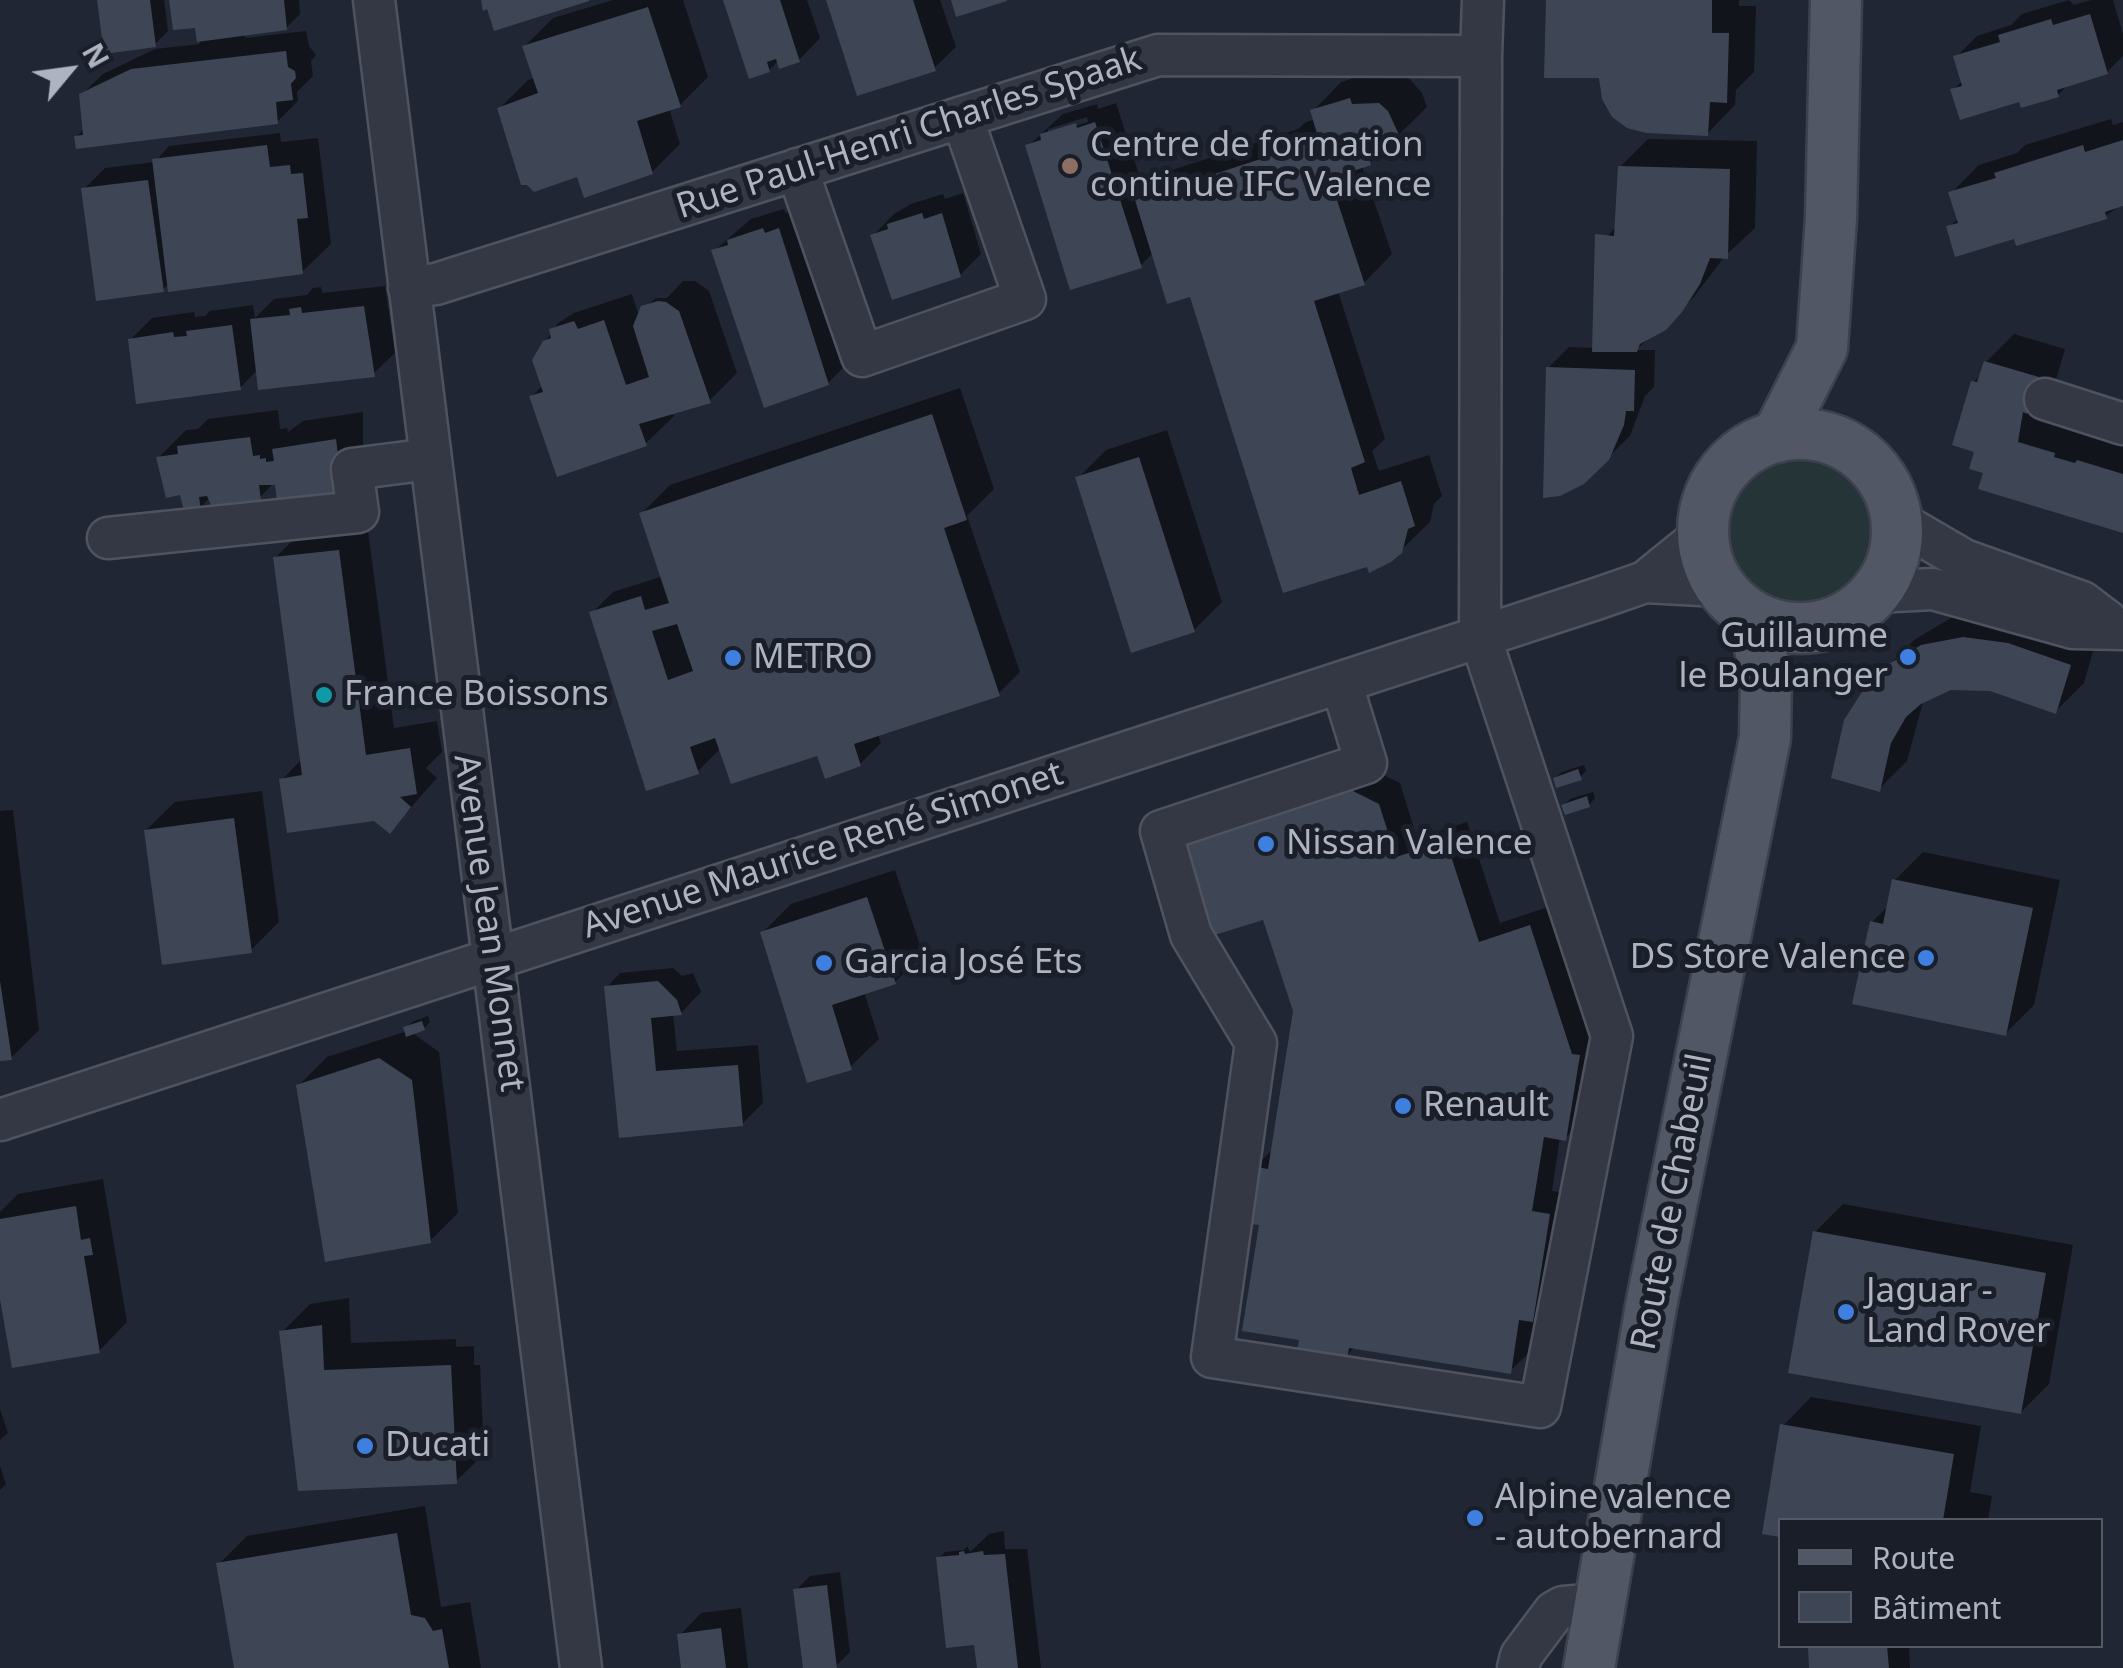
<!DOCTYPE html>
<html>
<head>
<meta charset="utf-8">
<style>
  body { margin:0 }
  #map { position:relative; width:2123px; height:1668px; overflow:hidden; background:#202633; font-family:"Noto Sans",sans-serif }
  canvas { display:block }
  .legend { position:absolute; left:1778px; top:1518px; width:325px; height:130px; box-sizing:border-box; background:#191e28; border:2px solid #545a65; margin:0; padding:12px 18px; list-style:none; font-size:30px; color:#adb3c1 }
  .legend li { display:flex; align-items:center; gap:20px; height:50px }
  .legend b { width:50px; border:2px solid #545a65 }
  .north { position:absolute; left:20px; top:20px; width:100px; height:100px; -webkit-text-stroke:8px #191e28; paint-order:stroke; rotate:61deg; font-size:28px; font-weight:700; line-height:40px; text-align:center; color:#adb3c1 }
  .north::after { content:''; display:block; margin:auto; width:35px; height:45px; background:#adb3c1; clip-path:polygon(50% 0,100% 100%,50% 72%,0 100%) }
</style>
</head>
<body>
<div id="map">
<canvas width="2123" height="1668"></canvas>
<ul class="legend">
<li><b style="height:12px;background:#515764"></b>Route</li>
<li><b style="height:28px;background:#3e4656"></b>Bâtiment</li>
</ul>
<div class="north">N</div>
</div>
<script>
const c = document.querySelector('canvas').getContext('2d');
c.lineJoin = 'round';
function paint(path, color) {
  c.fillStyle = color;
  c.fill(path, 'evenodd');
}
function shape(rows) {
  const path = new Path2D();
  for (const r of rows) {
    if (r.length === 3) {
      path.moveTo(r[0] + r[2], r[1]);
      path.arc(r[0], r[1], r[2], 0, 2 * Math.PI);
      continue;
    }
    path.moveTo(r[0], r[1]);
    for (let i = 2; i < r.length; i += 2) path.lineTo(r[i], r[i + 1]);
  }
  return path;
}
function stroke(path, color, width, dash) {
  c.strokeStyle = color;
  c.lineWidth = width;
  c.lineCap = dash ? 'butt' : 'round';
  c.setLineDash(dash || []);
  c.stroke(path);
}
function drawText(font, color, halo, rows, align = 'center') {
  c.font = font + ' "Noto Sans",sans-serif';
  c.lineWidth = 10;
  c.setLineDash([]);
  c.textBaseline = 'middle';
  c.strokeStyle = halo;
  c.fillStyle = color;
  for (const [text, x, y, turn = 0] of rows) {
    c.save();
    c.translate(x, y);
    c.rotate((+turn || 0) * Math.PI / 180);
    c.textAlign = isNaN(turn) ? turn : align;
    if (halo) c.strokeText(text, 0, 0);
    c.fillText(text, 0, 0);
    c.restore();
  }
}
const green = shape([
  [1801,530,78]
]);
const shadow = shape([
  [99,0,164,0,168,31,155,44],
  [172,0,299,0,300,14,286,28,245,33,245,38,306,31,309,46,316,55,311,61,313,76,297,92,298,101,277,122,77,136,85,128,81,95,103,74,155,49,200,44,198,29],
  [613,0,683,0,708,77,680,105,669,108,680,144,652,172,578,174,500,108,528,80,535,78,525,46,553,18],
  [726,0,807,0,820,38,799,60,779,60,769,70],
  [829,0,940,0,956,47,934,68],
  [1548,0,1739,0,1739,6,1756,6,1754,72,1736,90,1735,105,1707,134,1601,76],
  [2069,0,2074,5,2091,0,2113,0,2123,34,2123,56,2107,72,2069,84,2058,95,2021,99,1953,90,1963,80,1956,57,1977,36,2011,25,2022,14],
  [1378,71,1380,77,1407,76,1422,93,1427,107,1370,163,1362,166,1392,254,1364,283,1338,291,1385,439,1372,451,1379,471,1429,455,1442,496,1434,504,1430,522,1400,551,1154,252,1141,265,1028,146,1063,114,1097,104,1098,109,1116,103,1145,193,1166,172,1298,129,1306,122,1316,119,1313,111,1341,82],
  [1087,117,1088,122,1048,134,1048,129],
  [2111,119,2113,125,2123,122,2123,204,2105,216,2016,236,1949,227,1959,218,1951,193,1979,165,2017,153,2025,145],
  [280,133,281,142,318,138,331,244,302,272,170,283,162,290,84,189,105,168,155,162,169,146],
  [1648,139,1757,141,1755,228,1725,256,1693,298,1636,350,1655,350,1654,387,1645,396,1630,436,1583,482,1548,368,1569,347,1594,348,1597,247,1617,226,1620,167],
  [963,193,981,254,960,275,873,236,894,214,911,204,943,194,945,199],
  [784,209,786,213,800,209,849,362,828,383,714,251,751,219],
  [683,281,695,281,709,291,737,373,709,401,672,412,674,416,645,444,532,396,543,385,545,342,558,323,574,313,632,294,638,313,656,298,667,298],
  [385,286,395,353,373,374,258,369,240,388,131,339,152,318,194,312,195,317,205,316,210,311,253,305,255,318,274,299,307,295,313,288,321,287,322,293],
  [2014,334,2065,349,2055,383,2123,438,2123,531,1986,472,1977,450,1974,382,1982,373,1986,362],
  [960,388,994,489,967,516,1020,672,999,693,878,734,881,743,860,764,819,753,721,748,698,771,592,613,613,592,663,576,642,513,670,485],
  [278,410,280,429,287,428,288,432,303,421,363,412,363,448,277,480,260,497,210,497,200,508,182,493,158,458,186,430,198,429,208,419],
  [1167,430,1222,602,1194,630,1078,478,1106,450],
  [367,523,394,728,437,721,442,752,426,768,437,778,390,831,374,818,282,780,302,759,275,558,303,530],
  [1978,611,2097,637,2084,683,2056,711,1991,689,1950,688,1923,702,1907,761,1879,789,1884,670,1914,640,1951,618],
  [1584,765,1586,771,1580,777,1555,778,1562,772],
  [1367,767,1400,783,1417,838,1467,822,1500,923,1551,906,1593,1034,1586,1117,1565,1138,1560,1137,1552,1191,1570,1193,1553,1298,1537,1315,1532,1350,1510,1371,1356,1346,1345,1357,1302,1338,1262,1223,1254,1168,1274,1148,1296,1010,1265,917,1210,934],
  [262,791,279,922,251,950,146,830,175,802],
  [1593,792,1595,798,1589,805,1564,805,1570,799],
  [13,810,39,1030,11,1058,0,1059,0,811],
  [1923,852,2060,880,2034,1005,2006,1033,1872,922,1890,904,1894,881],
  [895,870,923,954,895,982,864,992,879,1039,850,1067,763,932,791,904],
  [673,968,682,976,693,973,701,992,681,1013,673,1014,677,1051,758,1045,763,1103,742,1124,621,1135,607,987,620,973],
  [428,1016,430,1022,424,1028,411,1032,439,1052,458,1213,430,1241,298,1086,327,1057,407,1031,406,1028,412,1022],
  [103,1179,127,1322,99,1351,0,1284,0,1212,18,1194],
  [1843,1204,2073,1245,2049,1384,2021,1412,1815,1232],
  [349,1298,351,1343,456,1339,456,1347,474,1346,474,1365,480,1365,484,1454,455,1482,301,1488,282,1332,310,1304],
  [1811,1397,1981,1426,1970,1492,1992,1496,1988,1520,1780,1520,1780,1534,1765,1531,1783,1426],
  [0,1409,8,1433,0,1440],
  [0,1466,6,1484,0,1490],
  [425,1506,441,1607,470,1602,481,1668,236,1668,219,1564,247,1536],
  [1004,1531,1005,1549,1027,1549,1041,1668,979,1668,976,1642,939,1558,945,1552,964,1550,967,1546,970,1552,989,1534],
  [840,1572,850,1652,836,1666,805,1668,796,1590,810,1576],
  [741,1608,748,1668,684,1668,680,1635,701,1613],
  [1810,1646,1909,1646,1910,1668,1812,1668]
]);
const building = shape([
  [97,0,150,0,156,47,104,54],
  [169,0,284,0,287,30,197,42,195,28,173,30],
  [481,0,589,0,589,1,494,31,487,9,483,11],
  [723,0,780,0,800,62,779,69,776,59,767,62,770,72,749,79],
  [826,0,913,0,936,71,857,96],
  [951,0,1007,0,1007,1,956,17],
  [1546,0,1712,0,1712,33,1729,33,1727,103,1710,102,1708,136,1646,133,1627,128,1612,117,1602,99,1599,78,1544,78],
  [648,7,681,107,637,121,653,174,584,198,577,177,534,192,527,185,521,185,497,108,538,93,522,46],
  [2090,14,2108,74,2057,90,2059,97,2021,108,2019,102,1960,120,1950,89,1962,86,1953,56,2000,42,1998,35,2051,19,2053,25],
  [286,51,288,67,295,71,296,78,291,84,293,100,276,102,278,124,76,149,74,136,83,135,79,94,131,69],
  [1350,98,1352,104,1379,103,1388,111,1400,137,1367,147,1371,165,1330,179,1365,285,1314,301,1365,462,1351,468,1359,495,1401,481,1415,526,1408,529,1402,553,1391,562,1369,573,1367,567,1283,593,1190,297,1167,304,1135,200,1276,154,1275,150,1318,137,1310,110],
  [1095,122,1142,268,1070,290,1025,145,1041,140,1040,134,1076,123,1077,128],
  [2123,140,2123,206,2105,212,2107,219,2016,246,2014,239,1955,257,1946,226,1958,223,1948,192,1996,178,1994,173,2083,145,2085,152],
  [267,145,270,167,290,165,291,174,303,173,308,218,297,219,303,274,168,292,152,159],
  [1618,166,1730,169,1728,259,1710,258,1700,284,1682,312,1666,330,1640,344,1637,352,1592,352,1595,234,1614,236],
  [148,180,164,292,96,301,81,188],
  [922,213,924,219,942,213,961,277,892,300,870,235,888,229,887,224],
  [763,228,765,233,779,228,829,385,764,408,711,250,728,245,727,240],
  [658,301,666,302,679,311,711,403,639,424,647,446,557,477,529,396,543,392,532,360,543,341,551,338,549,329,574,321,578,329,604,320,626,385,649,377,633,326,641,306],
  [364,306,375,377,258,390,250,319,290,315,289,309,301,307,302,313],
  [232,325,241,390,136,404,128,339,173,332,174,337,187,336,186,331],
  [1984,361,2039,377,2027,414,2023,412,2018,442,2055,453,2054,457,2075,463,2077,460,2123,474,2123,533,1978,489,1983,473,1969,469,1974,452,1952,445,1971,381,1977,382],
  [1546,367,1635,370,1634,411,1626,411,1624,425,1609,460,1584,484,1560,496,1543,498],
  [932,414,967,520,944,528,1000,696,854,744,861,766,825,779,817,756,731,784,715,738,690,747,699,774,646,791,589,612,641,596,645,610,669,603,639,513],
  [677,624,693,671,668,680,652,631],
  [250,437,253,456,260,455,260,459,266,458,266,462,274,461,272,449,336,439,344,502,278,509,275,485,259,485,261,500,211,505,207,496,199,497,201,510,183,507,180,495,166,498,156,457,178,454,177,446],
  [1139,457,1195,632,1131,653,1075,477],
  [339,550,366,755,410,748,417,794,400,797,411,807,390,834,374,821,287,833,279,779,302,775,273,557],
  [1963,637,2008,643,2071,665,2056,714,1990,691,1951,690,1921,704,1906,717,1891,743,1880,792,1831,778,1844,720,1867,684,1882,668,1921,645],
  [1578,769,1582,780,1556,788,1553,778],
  [1345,787,1379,804,1396,857,1446,841,1479,942,1530,925,1572,1054,1580,1055,1566,1141,1544,1137,1532,1211,1550,1214,1533,1322,1519,1320,1511,1374,1349,1348,1347,1359,1297,1351,1299,1340,1242,1331,1259,1225,1243,1223,1251,1166,1268,1169,1293,1011,1263,920,1208,937,1177,841],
  [1587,796,1590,807,1565,815,1561,805],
  [234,818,252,953,162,965,144,830],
  [1892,879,2033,908,2006,1036,1852,1004,1870,921,1883,924],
  [867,897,896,984,832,1005,852,1070,807,1083,760,932],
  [0,981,12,1060,0,1061],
  [658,981,677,1000,682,1015,651,1018,656,1071,738,1065,743,1126,619,1138,604,986],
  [422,1021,425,1030,406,1037,403,1027],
  [379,1058,412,1080,431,1243,325,1262,296,1085],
  [76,1206,81,1240,90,1238,93,1255,84,1256,100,1353,12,1368,0,1299,0,1219],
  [1813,1231,2046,1273,2021,1414,1788,1373],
  [322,1325,324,1370,451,1365,457,1484,298,1491,279,1331],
  [1780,1424,1954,1454,1943,1520,1780,1520,1780,1537,1762,1534],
  [397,1533,411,1615,425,1618,433,1631,442,1629,449,1668,234,1668,216,1563],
  [964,1551,965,1554,983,1551,984,1555,1005,1554,1018,1668,977,1668,974,1645,946,1648,936,1557,959,1555,959,1552],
  [827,1585,837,1668,803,1668,793,1589],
  [721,1628,726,1668,681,1668,677,1634],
  [1808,1646,1887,1646,1889,1668,1809,1668]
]);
const minor = shape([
  [374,0,581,1668],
  [797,169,862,356,1025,299,962,117],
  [409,288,436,284,1158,55,1481,56],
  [2045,399,2123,424],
  [1897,521,1964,560,2082,602,2107,621],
  [108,538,358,512,352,469,430,459],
  [1645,582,1719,586],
  [1876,592,1933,589,2073,628,2123,629],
  [1341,682,1366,763,1161,831,1191,935,1256,1043,1212,1357,1540,1407,1612,1036,1480,636,1481,56,1483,0],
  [0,1120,1596,599,1645,582,1703,535],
  [1518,1668,1521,1656,1554,1612,1563,1607,1598,1604]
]);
const major = shape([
  [1800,531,97],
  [1777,437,1822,348,1831,218,1836,0],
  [1589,1668,1651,1306,1765,738,1766,679,1754,617]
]);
const markers = [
  [1070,166,10,"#8d6e63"],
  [1908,657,10,"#3f7fe0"],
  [733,658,10,"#3f7fe0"],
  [324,695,10,"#0f9aa8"],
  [1266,844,10,"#3f7fe0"],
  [1926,958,10,"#3f7fe0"],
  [824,963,10,"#3f7fe0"],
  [1403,1106,10,"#3f7fe0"],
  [1846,1312,10,"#3f7fe0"],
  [365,1446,10,"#3f7fe0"],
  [1475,1518,10,"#3f7fe0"]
];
const streetNames = [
  ["Rue Paul-Henri Charles Spaak",909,134,-18],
  ["Avenue Maurice René Simonet",823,851,-18],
  ["Avenue Jean Monnet",488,923,82],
  ["Route de Chabeuil",1673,1202,-79]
];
const poiNames = [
  ["Centre de formation",1090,146],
  ["continue IFC Valence",1090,186],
  ["Guillaume",1888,637,"right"],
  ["le Boulanger",1888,677,"right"],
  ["METRO",753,658],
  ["France Boissons",344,695],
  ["Nissan Valence",1286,844],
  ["DS Store Valence",1906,958,"right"],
  ["Garcia José Ets",844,963],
  ["Renault",1423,1106],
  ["Jaguar -",1866,1292],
  ["Land Rover",1866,1332],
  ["Ducati",385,1446],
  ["Alpine valence",1495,1498],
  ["- autobernard",1495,1538]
];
paint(green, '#253437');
paint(shadow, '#0007');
paint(building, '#3e4656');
stroke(minor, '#4e535f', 45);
stroke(major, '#3d414e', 55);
stroke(minor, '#333844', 40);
stroke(major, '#515764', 50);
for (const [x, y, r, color] of markers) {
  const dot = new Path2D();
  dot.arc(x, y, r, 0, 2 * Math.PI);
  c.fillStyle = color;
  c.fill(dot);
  stroke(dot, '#191e28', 4);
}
drawText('35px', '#adb3c1', '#191e28', streetNames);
drawText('35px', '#adb3c1', '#191e28', poiNames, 'left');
</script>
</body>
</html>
